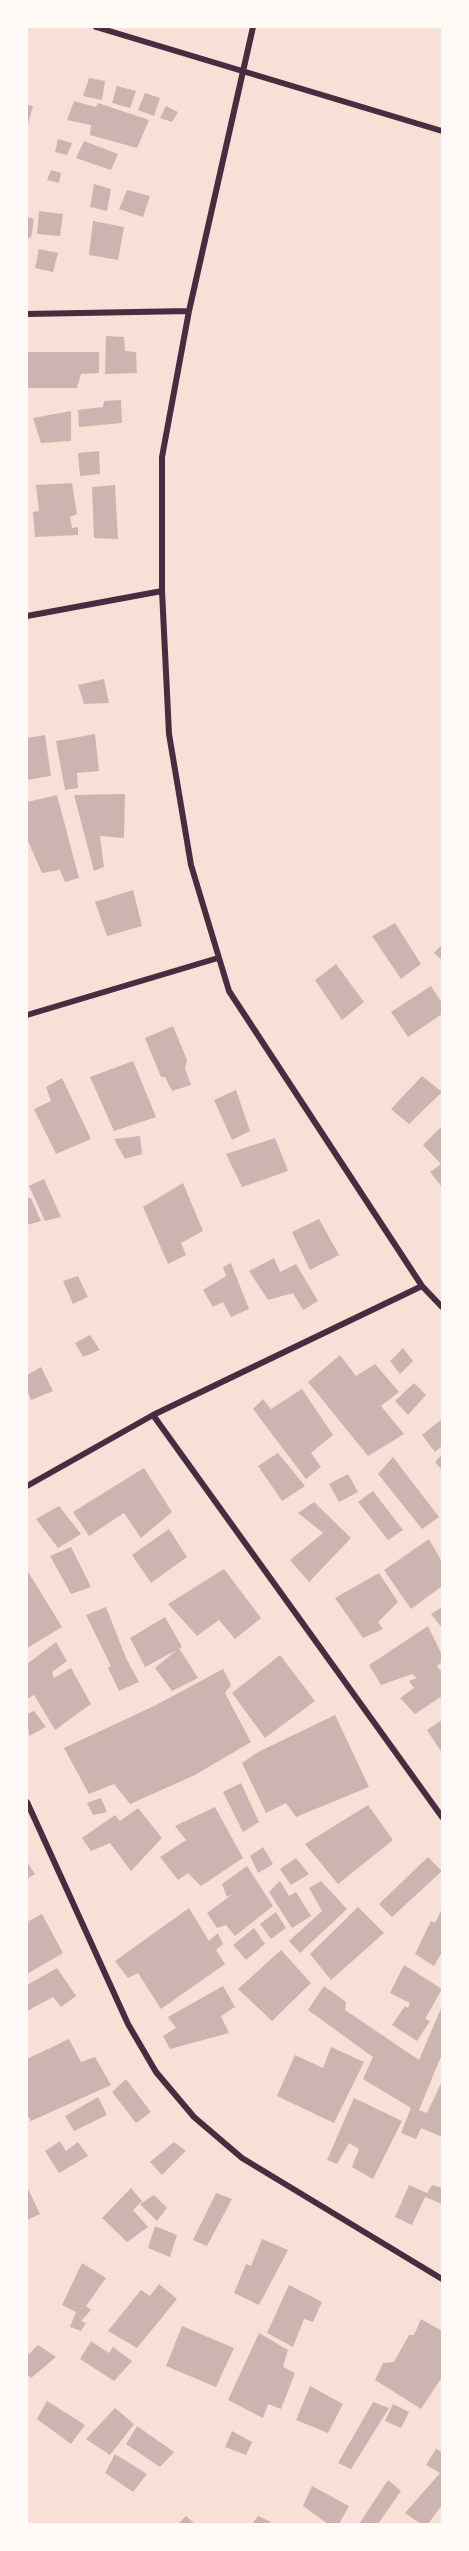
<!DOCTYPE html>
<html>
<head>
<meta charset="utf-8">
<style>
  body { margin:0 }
  #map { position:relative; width:469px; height:2551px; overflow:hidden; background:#f7e1d7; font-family:"Libre Baskerville",serif }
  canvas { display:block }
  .frame { position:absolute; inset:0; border:28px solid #fffaf5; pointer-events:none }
</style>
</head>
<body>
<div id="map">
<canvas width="469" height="2551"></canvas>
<div class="frame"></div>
</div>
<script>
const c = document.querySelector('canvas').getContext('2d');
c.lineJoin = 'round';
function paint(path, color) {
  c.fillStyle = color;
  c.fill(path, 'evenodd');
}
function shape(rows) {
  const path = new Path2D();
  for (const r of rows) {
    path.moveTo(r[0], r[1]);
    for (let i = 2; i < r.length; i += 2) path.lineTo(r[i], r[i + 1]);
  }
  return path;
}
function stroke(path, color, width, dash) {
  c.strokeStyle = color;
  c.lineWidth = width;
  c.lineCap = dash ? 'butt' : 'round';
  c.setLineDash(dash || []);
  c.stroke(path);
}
const building = shape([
  [89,78,105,81,102,100,83,96],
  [117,86,136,91,130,108,112,103],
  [145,93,160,98,154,116,138,110],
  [74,101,96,107,98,103,149,120,137,148,90,135,91,125,67,120],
  [27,105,33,106,28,124,27,124],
  [166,106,178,112,172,122,160,118],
  [58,139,72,143,67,155,55,152],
  [84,141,118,154,111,170,76,158],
  [51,170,61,173,59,183,47,180],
  [94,184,111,189,107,211,90,207],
  [127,190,150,196,143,217,119,209],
  [39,211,63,214,60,236,37,234],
  [27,217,34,219,31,238,27,237],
  [93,221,124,227,118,260,89,255],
  [39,249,58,253,53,272,35,268],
  [106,336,124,337,125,351,136,352,137,373,105,374],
  [27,352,99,352,99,373,81,374,77,388,27,388],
  [121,400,122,423,79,427,78,410,103,407,104,401],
  [71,411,71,441,41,443,33,418],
  [99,451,100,474,80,476,78,453],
  [72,483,77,514,70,517,72,528,78,527,78,535,35,537,33,512,39,511,36,485],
  [115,485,118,539,94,538,92,487],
  [104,679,109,703,84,704,78,685],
  [95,734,99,771,77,773,78,788,65,790,56,741],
  [45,735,51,776,27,780,27,738],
  [125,794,124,838,100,836,104,867,94,871,74,795],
  [57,795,79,878,65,882,60,870,42,873,27,839,27,802],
  [133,890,142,926,107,936,95,902],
  [395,923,421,964,401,979,372,936],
  [442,945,442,960,434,953],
  [336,964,364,1002,342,1020,315,980],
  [431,986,442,1003,442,1014,408,1037,391,1012],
  [173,1026,187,1060,185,1068,191,1085,172,1091,165,1077,161,1077,145,1038],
  [133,1061,156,1117,114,1131,90,1077],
  [422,1076,442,1092,409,1124,391,1109],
  [62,1078,91,1139,56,1154,34,1109,51,1101,46,1087],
  [236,1090,250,1131,232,1140,214,1100],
  [442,1126,442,1187,430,1172,441,1164,423,1145],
  [140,1136,142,1154,125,1159,114,1139],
  [275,1138,288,1171,242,1187,226,1154],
  [44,1179,61,1217,45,1221,29,1186],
  [183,1183,203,1231,181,1243,186,1255,168,1264,143,1207],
  [27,1198,31,1198,41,1221,27,1225],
  [319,1219,339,1255,310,1270,292,1232],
  [274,1258,280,1272,296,1264,318,1301,303,1310,293,1293,268,1300,249,1271],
  [231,1263,249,1309,231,1317,223,1302,213,1307,203,1290,226,1276,223,1267],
  [78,1276,88,1297,73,1304,63,1281],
  [90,1335,100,1350,83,1357,75,1343],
  [403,1348,413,1361,400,1374,390,1361],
  [340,1355,356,1376,375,1364,399,1392,381,1406,404,1434,368,1456,308,1382],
  [41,1367,53,1391,31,1400,27,1390,27,1375],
  [414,1383,426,1395,408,1415,395,1401],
  [302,1389,333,1435,311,1453,321,1467,306,1479,253,1409,263,1399,271,1409],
  [442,1419,442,1446,435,1452,422,1435],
  [278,1453,305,1486,282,1501,258,1466],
  [442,1454,442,1470,435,1462],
  [393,1457,439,1517,422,1529,378,1474],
  [144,1468,172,1512,141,1538,124,1513,89,1536,73,1512],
  [348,1474,358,1492,339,1502,329,1484],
  [373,1491,403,1530,388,1540,358,1502],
  [314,1502,351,1538,309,1582,290,1560,323,1533,298,1513],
  [59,1506,81,1534,58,1548,36,1519],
  [169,1529,187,1557,151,1583,132,1555],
  [429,1539,442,1562,442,1586,411,1609,384,1570],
  [71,1547,91,1587,71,1594,50,1556],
  [224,1569,261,1618,235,1639,219,1620,197,1636,168,1604],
  [27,1570,62,1627,27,1648],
  [379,1573,398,1602,378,1622,383,1629,363,1638,335,1598],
  [106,1607,126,1658,139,1682,119,1691,108,1668,111,1666,86,1615],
  [442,1607,442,1628,431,1614],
  [165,1617,182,1647,145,1667,130,1638],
  [428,1626,442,1655,442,1662,437,1666,442,1673,442,1696,415,1714,400,1698,414,1688,409,1681,417,1678,412,1674,381,1685,369,1665],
  [56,1642,67,1661,52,1672,54,1678,71,1668,91,1704,55,1730,34,1695,27,1699,27,1664],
  [179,1648,198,1678,172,1691,155,1668],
  [280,1655,315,1701,265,1738,232,1693],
  [223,1669,231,1685,225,1693,251,1742,195,1775,130,1804,114,1784,89,1794,64,1748,156,1705],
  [34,1711,46,1727,29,1736,27,1714],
  [335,1715,369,1787,296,1817,286,1803,266,1813,242,1763,258,1752],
  [442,1720,442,1753,427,1730],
  [241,1783,259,1822,243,1832,223,1792],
  [101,1798,107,1812,93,1815,87,1803],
  [368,1805,393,1840,338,1884,305,1844],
  [215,1807,243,1858,201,1886,188,1873,178,1880,160,1857,186,1840,175,1826],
  [138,1808,162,1838,131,1871,110,1843,91,1851,82,1838,115,1815,120,1821],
  [263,1847,273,1864,258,1873,250,1856],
  [428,1857,442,1871,392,1917,379,1904],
  [296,1858,309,1874,291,1885,280,1869],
  [27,1862,35,1874,27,1879],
  [247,1866,273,1906,235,1936,226,1925,217,1928,207,1913,234,1893,227,1897,222,1884],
  [280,1881,289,1896,296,1892,311,1916,292,1928,269,1892],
  [321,1881,347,1909,300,1953,289,1941,322,1911,309,1888],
  [358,1907,384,1933,331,1980,310,1954],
  [189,1908,209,1941,218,1933,223,1944,216,1950,225,1964,161,2009,138,1973,128,1978,115,1961],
  [442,1909,442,1952,434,1966,415,1954,431,1921,435,1923],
  [276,1912,286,1928,271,1939,260,1924],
  [42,1914,63,1953,27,1974,27,1922],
  [254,1928,265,1944,246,1960,233,1945],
  [281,1950,311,1983,272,2021,238,1989],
  [404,1965,442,1989,425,2019,430,2021,417,2041,392,2025,405,2006,408,2008,410,2003,390,1993],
  [57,1968,76,1996,61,2007,53,1997,27,2011,27,1985],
  [223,1986,235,2007,221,2016,229,2033,170,2049,163,2036,176,2028,168,2017],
  [324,1986,346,2002,345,2010,419,2060,442,2006,442,2054,419,2110,427,2113,442,2081,442,2137,421,2128,416,2139,401,2133,411,2108,363,2079,373,2057,308,2010],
  [69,2039,81,2062,95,2057,111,2085,31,2121,27,2114,27,2059],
  [331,2047,364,2062,334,2123,277,2096,295,2055,323,2068],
  [126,2079,151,2112,136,2123,112,2092],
  [98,2097,107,2115,74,2131,65,2116],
  [354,2098,402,2121,373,2179,352,2167,359,2149,349,2143,337,2164,327,2160],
  [60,2141,66,2151,78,2142,88,2156,59,2173,45,2151],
  [174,2142,186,2151,162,2175,150,2162],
  [409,2185,427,2193,432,2185,442,2188,442,2204,425,2197,412,2225,395,2217],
  [27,2187,40,2214,27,2220],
  [131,2188,142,2201,133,2210,148,2227,127,2242,102,2218],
  [216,2193,232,2199,207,2246,193,2240],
  [154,2195,167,2208,157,2221,140,2204],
  [155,2226,177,2235,170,2257,148,2248],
  [262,2239,288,2250,259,2305,234,2293,246,2264,251,2266],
  [82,2263,106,2278,86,2306,91,2310,81,2321,86,2323,81,2331,70,2327,76,2312,62,2305],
  [159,2284,177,2299,137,2348,108,2331,141,2290,150,2296],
  [289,2285,322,2302,313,2322,304,2319,293,2347,267,2333],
  [421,2319,442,2331,442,2377,421,2409,375,2380,383,2363,394,2362,409,2335,414,2335],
  [182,2326,234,2348,216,2387,166,2366],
  [259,2333,288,2350,283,2367,295,2373,281,2409,268,2404,263,2418,228,2400],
  [91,2341,109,2353,113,2347,132,2361,114,2381,80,2359],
  [38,2345,56,2357,31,2378,27,2374,27,2356],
  [310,2386,343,2404,328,2433,296,2420],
  [47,2401,85,2425,71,2444,37,2419],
  [373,2402,389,2408,351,2469,338,2463],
  [393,2404,409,2412,401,2428,385,2421],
  [115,2408,134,2424,110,2455,86,2439],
  [137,2426,174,2452,160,2467,126,2444],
  [232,2431,252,2442,246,2455,225,2447],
  [436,2449,442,2452,442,2505,428,2524,421,2524,405,2513,440,2473,426,2465],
  [115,2454,147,2474,133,2492,105,2473],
  [388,2480,401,2491,378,2524,359,2524],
  [312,2486,349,2506,339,2524,328,2524,303,2506],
  [186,2516,195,2524,178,2524],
  [258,2516,271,2522,270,2524,252,2524]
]);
const minor = shape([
  [96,27,442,131],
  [253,27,189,311,162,457,162,591,169,734,191,865,229,991,422,1286,442,1307],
  [27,314,189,311],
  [27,616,162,591],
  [27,1015,218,958],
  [153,1415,442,1817],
  [27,1486,153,1415,422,1286],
  [27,1802,128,2024,156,2072,194,2117,242,2158,442,2279]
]);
paint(building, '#ccb4b1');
stroke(minor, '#4a2c40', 6);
</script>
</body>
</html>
